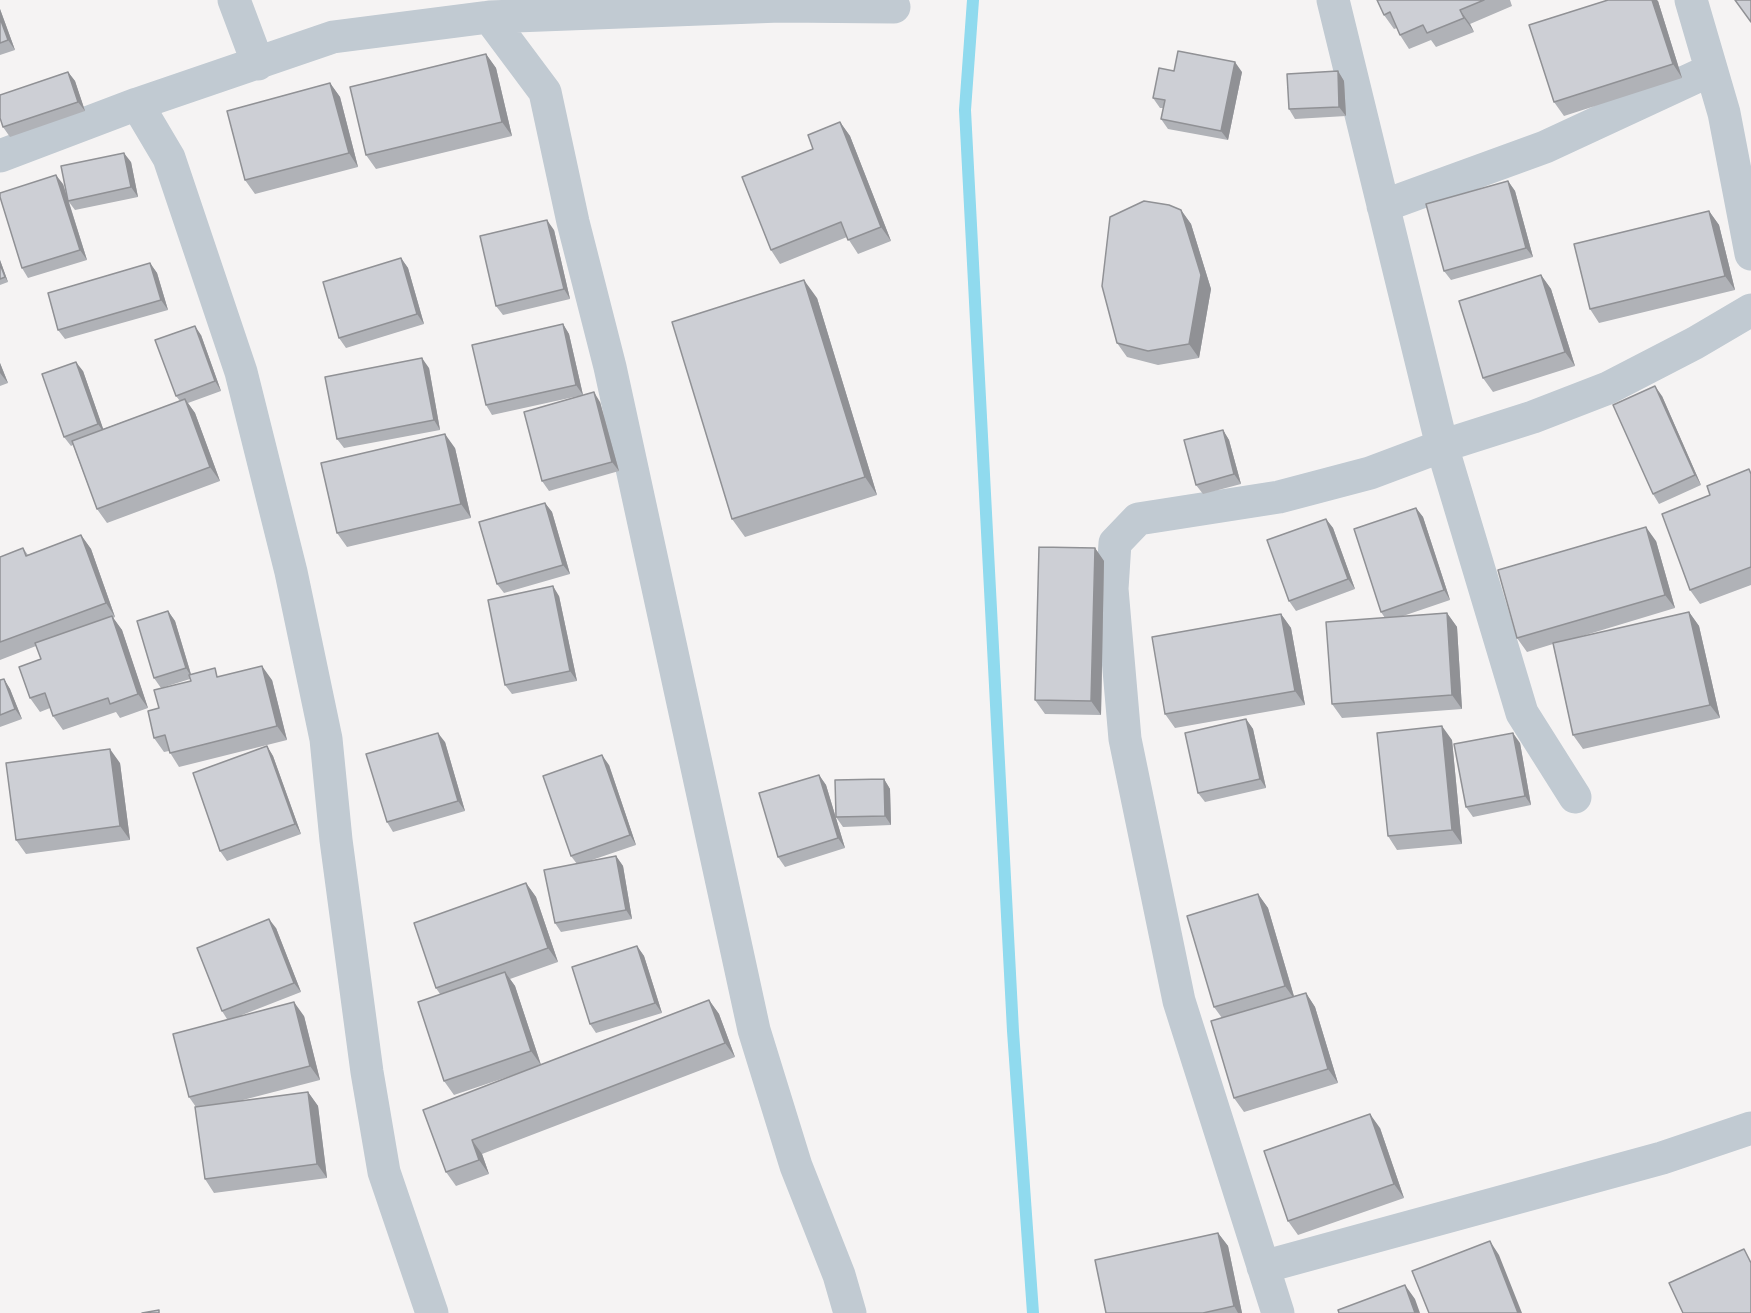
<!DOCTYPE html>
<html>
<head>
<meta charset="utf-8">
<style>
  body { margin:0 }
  canvas { display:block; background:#f5f3f3 }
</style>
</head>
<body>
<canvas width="1751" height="1313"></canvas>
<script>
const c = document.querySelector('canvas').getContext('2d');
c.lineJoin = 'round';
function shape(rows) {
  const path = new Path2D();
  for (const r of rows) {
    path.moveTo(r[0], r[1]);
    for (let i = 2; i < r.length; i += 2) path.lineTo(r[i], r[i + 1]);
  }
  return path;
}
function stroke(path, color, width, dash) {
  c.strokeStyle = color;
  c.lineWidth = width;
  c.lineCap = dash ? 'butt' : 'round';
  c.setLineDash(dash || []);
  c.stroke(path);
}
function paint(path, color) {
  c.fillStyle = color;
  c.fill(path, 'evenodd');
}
const stream = shape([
  [973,0,965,110,1013,1031,1033,1313]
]);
const minor = shape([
  [234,0,258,64],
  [1333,0,1442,446,1522,713,1575,797],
  [1691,0,1724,113,1751,254],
  [489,17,545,92,573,222,610,367,754,1030,796,1166,839,1275,850,1313],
  [137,104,333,37,489,17,780,6,894,7],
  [0,156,137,104,169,158,241,372,291,572,326,739,336,840,367,1072,384,1172,432,1313],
  [1383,206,1545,147,1711,70],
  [1263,1267,1662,1158,1751,1128],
  [1278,1313,1179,1001,1125,739,1112,589,1115,543,1138,519,1279,497,1370,473,1442,446,1533,417,1608,388,1695,343,1751,310]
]);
const wall = shape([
  [1377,0,1510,0,1512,6,1470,24,1474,32,1436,47,1431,40,1409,49,1400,35,1397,28,1394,29,1384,15],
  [1658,1,1682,78,1564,116,1554,102],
  [0,9,15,50,0,55],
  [486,54,496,68,512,136,376,169,366,155],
  [1338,71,1344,81,1346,116,1295,119,1289,109],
  [68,72,75,81,85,111,10,137,3,127],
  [1242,72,1228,140,1168,129,1161,119,1163,108,1160,108,1153,98],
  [330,83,340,97,358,167,255,194,245,180],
  [840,122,850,136,891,241,858,254,847,237,780,264,771,250,813,149],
  [131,162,138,197,75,210,69,202,87,260,28,278,22,268,63,184,67,197],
  [1508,181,1515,191,1533,257,1451,280,1444,271],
  [1181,210,1191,224,1211,289,1199,358,1158,365,1127,357,1117,343],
  [1709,211,1719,225,1735,290,1599,323,1590,309],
  [554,230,570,299,503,315,496,306],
  [401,258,408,268,424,324,346,348,339,338],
  [0,260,8,282,0,285],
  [150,263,157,273,168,310,65,339,58,330],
  [1541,275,1551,289,1575,366,1493,392,1483,378],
  [817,298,877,495,745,537,732,519],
  [563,324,569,334,583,395,492,415,486,405],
  [201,335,221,391,188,403,195,413,220,481,107,523,97,509,73,445,71,446,64,437,83,371,103,429,180,401,176,396],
  [0,363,8,383,0,386],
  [429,368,440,430,344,448,337,439],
  [1662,396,1701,485,1659,504,1653,494],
  [600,402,619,471,549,491,542,481],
  [1223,430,1229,440,1241,484,1203,494,1196,485],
  [455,448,471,518,347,547,337,533],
  [1751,472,1751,585,1700,604,1690,590,1710,495],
  [545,503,552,512,570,574,504,593,497,584],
  [1416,508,1423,517,1450,600,1403,616,1447,613,1457,627,1462,709,1342,718,1332,704,1385,618,1381,612],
  [1326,519,1333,528,1355,589,1296,611,1289,601],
  [81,535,91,549,115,617,113,618,122,630,148,708,120,718,116,712,63,730,53,716,50,708,40,712,30,698,41,659,36,646,0,660,0,557,23,548,28,555],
  [1656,541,1675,608,1569,640,1689,612,1699,626,1720,718,1583,749,1573,735,1553,644,1527,652,1517,638],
  [1095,548,1104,561,1101,715,1045,714,1035,700],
  [559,596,577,681,512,694,505,685],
  [168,611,175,621,191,674,272,680,287,740,179,767,169,751,164,752,154,738,159,708,191,681,190,679,161,688,154,678],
  [1281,614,1291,628,1305,705,1175,728,1165,714],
  [4,679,10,689,22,719,0,727,0,680],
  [1246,719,1253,729,1266,788,1205,802,1198,793],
  [1452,740,1462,844,1397,850,1388,836],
  [445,742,465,811,393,832,387,822],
  [1520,743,1531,805,1473,817,1466,807],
  [267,746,273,756,301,834,227,861,220,851],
  [120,763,130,840,26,854,16,840],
  [609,765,636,845,589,861,616,856,623,866,632,919,561,932,555,923,577,864,571,856],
  [819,775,826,785,845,848,785,867,778,857],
  [884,779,890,789,891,825,843,827,836,817],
  [526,883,536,897,558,962,510,979,515,986,541,1065,709,1000,719,1014,735,1057,482,1154,489,1174,456,1186,446,1172,525,1071,454,1095,444,1081,440,994,436,988],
  [1258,894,1268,908,1294,996,1306,993,1315,1007,1338,1083,1244,1112,1234,1098,1222,1018,1214,1007],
  [276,928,301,992,242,1015,304,1016,320,1080,239,1101,308,1092,318,1106,327,1178,214,1193,205,1179,196,1107,189,1097,227,1019,222,1011],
  [637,946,644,956,662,1013,596,1033,590,1024],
  [1380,1128,1404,1198,1298,1235,1288,1221],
  [1218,1233,1228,1246,1242,1313,1106,1313]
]);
const shadedWall = shape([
  [1652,0,1657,0,1658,1,1682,78,1673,64],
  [0,9,15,50,8,40,0,18],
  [1460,10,1470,24,1474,32,1464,18],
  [486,54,496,68,512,136,502,122],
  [1235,62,1242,72,1228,140,1221,131],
  [1338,71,1344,81,1346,116,1339,107],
  [68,72,75,81,85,111,78,102],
  [330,83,340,97,358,167,349,153],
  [840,122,850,136,891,241,881,227],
  [124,153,131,162,138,197,131,187],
  [56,175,63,184,87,260,80,250],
  [1508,181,1515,191,1533,257,1526,248],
  [1181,210,1191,224,1211,289,1199,358,1189,344],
  [1709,211,1719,225,1735,290,1725,276],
  [547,220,554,230,570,299,564,289],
  [401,258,408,268,424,324,417,314],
  [0,260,8,282,5,277,0,264],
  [150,263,157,273,168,310,161,300],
  [1541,275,1551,289,1575,366,1565,352],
  [804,280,817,298,877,495,865,477],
  [563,324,569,334,583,395,576,385],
  [195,326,201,335,221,391,215,381],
  [422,358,429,368,440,430,434,420],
  [76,362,83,371,105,434,98,424],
  [0,363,8,383,0,373],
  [1655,386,1662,396,1701,485,1695,475],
  [594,392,600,402,619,471,612,462],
  [185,399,195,413,220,481,210,467],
  [1223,430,1229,440,1241,484,1234,474],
  [445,434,455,448,471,518,461,504],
  [545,503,552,512,570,574,563,565],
  [1416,508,1423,517,1450,600,1444,590],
  [1326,519,1333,528,1355,589,1348,579],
  [1646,527,1656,541,1675,608,1665,595],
  [81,535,91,549,115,617,106,603],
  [1095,548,1104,561,1101,715,1091,701],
  [553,586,559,596,577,681,570,671],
  [168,611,175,621,192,678,186,668],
  [1689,612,1699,626,1720,718,1710,705],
  [1447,613,1457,627,1462,709,1452,695],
  [1281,614,1291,628,1305,705,1295,691],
  [112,616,122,630,148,708,138,694],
  [262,666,272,680,287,740,277,726],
  [4,679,10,689,22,719,15,709],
  [1246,719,1253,729,1266,788,1260,779],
  [1442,726,1452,740,1462,844,1452,830],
  [438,733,445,742,465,811,458,801],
  [1513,733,1520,743,1531,805,1525,796],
  [267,746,273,756,301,834,295,824],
  [110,749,120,763,130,840,120,826],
  [602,755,609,765,636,845,630,835],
  [819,775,826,785,845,848,838,838],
  [884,779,890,789,891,825,885,816],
  [616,856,623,866,632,919,626,910],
  [526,883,536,897,558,962,548,948],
  [1258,894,1268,908,1295,1000,1285,986],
  [269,919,276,928,301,992,294,983],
  [637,946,644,956,662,1013,655,1003],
  [505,972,515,986,541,1065,531,1051],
  [1306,993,1315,1007,1338,1083,1328,1069],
  [709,1000,719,1014,735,1057,725,1043],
  [294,1002,304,1016,320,1080,310,1066],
  [308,1092,318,1106,327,1178,317,1164],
  [1370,1114,1380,1128,1404,1198,1394,1184],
  [472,1140,482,1154,489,1174,479,1160],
  [1218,1233,1228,1246,1242,1313,1238,1313,1234,1306],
  [1490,1241,1499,1255,1522,1313,1518,1313],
  [1405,1285,1415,1299,1420,1313,1415,1313]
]);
const building = shape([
  [1377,0,1484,0,1460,10,1464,18,1427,33,1423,25,1400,35,1390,12,1384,15,1377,0],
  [1608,0,1652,0,1673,64,1554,102,1529,25,1608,0],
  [1735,0,1751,0,1751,22,1735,0],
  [0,18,8,40,0,43,0,18],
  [1178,51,1235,62,1221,131,1161,119,1165,100,1153,98,1159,68,1174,71,1178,51],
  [486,54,502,122,366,155,350,87,486,54],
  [1338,71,1339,107,1289,109,1287,74,1338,71],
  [68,72,78,102,3,127,0,118,0,95,68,72],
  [330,83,349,153,245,180,227,111,330,83],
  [840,122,881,227,848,240,841,222,771,250,742,177,813,149,808,135,840,122],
  [124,153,131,187,68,201,61,166,124,153],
  [56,175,80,250,22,268,0,197,0,193,56,175],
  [1508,181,1526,248,1444,271,1426,204,1508,181],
  [1144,201,1169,205,1181,210,1201,275,1189,344,1148,351,1117,343,1102,286,1110,217,1144,201],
  [1709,211,1725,276,1590,309,1574,244,1709,211],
  [547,220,564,289,496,306,480,236,547,220],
  [401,258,417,314,339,338,323,282,401,258],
  [150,263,161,300,58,330,48,293,150,263],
  [0,264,5,277,0,279,0,264],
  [1541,275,1565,352,1483,378,1459,301,1541,275],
  [804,280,865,477,732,519,672,322,804,280],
  [563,324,576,385,486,405,472,345,563,324],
  [195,326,215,381,176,396,155,340,195,326],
  [422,358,434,420,337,439,325,377,422,358],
  [76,362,98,424,64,437,42,374,76,362],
  [1655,386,1695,475,1653,494,1613,405,1655,386],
  [594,392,612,462,542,481,524,412,594,392],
  [185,399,210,467,97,509,72,441,185,399],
  [1223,430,1234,474,1196,485,1184,440,1223,430],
  [445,434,461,504,337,533,321,463,445,434],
  [1749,469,1751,474,1751,567,1690,590,1662,514,1710,495,1707,486,1749,469],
  [545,503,563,565,497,584,479,522,545,503],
  [1416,508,1444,590,1381,612,1354,529,1416,508],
  [1326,519,1348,579,1289,601,1267,540,1326,519],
  [1646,527,1665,595,1517,638,1498,570,1646,527],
  [81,535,106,603,0,642,0,557,23,548,26,556,81,535],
  [1039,547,1095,548,1091,701,1035,700,1039,547],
  [553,586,570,671,505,685,488,600,553,586],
  [168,611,186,668,154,678,137,621,168,611],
  [1689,612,1710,705,1573,735,1553,643,1689,612],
  [1447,613,1452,695,1332,704,1326,622,1447,613],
  [1281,614,1295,691,1165,714,1152,637,1281,614],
  [112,616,138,694,110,704,108,698,53,716,45,693,30,698,19,667,41,659,35,643,112,616],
  [262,666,277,726,170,753,165,735,154,738,148,711,159,708,154,690,191,681,189,675,215,668,217,677,262,666],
  [4,679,15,709,0,715,0,680,4,679],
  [1246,719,1260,779,1198,793,1185,733,1246,719],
  [1442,726,1452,830,1388,836,1377,733,1442,726],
  [438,733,458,801,387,822,366,754,438,733],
  [1513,733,1525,796,1466,807,1454,744,1513,733],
  [267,746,295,824,220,851,193,773,267,746],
  [110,749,120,826,16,840,6,763,110,749],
  [602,755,630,835,571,856,543,776,602,755],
  [819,775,838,838,778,857,759,793,819,775],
  [884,779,885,816,836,817,835,780,884,779],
  [616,856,626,910,555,923,544,870,616,856],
  [526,883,548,948,436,988,414,923,526,883],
  [1258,894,1285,986,1214,1007,1187,916,1258,894],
  [269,919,294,983,222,1011,197,948,269,919],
  [637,946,655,1003,590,1024,572,967,637,946],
  [505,972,531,1051,444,1081,418,1002,505,972],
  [1306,993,1328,1069,1234,1098,1211,1021,1306,993],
  [709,1000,725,1043,472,1140,479,1160,446,1172,423,1110,709,1000],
  [294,1002,310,1066,189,1097,173,1034,294,1002],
  [308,1092,317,1164,205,1179,195,1107,308,1092],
  [1370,1114,1394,1184,1288,1221,1264,1151,1370,1114],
  [1218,1233,1234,1306,1203,1313,1106,1313,1095,1260,1218,1233],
  [1490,1241,1518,1313,1429,1313,1412,1271,1490,1241],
  [1744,1249,1751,1263,1751,1313,1683,1313,1669,1283,1744,1249],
  [1405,1285,1415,1313,1339,1313,1338,1310,1405,1285],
  [159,1310,159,1313,142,1313,159,1310]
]);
stroke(stream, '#90daee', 12);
stroke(minor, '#c1cad2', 33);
paint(wall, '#b0b2b7');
paint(shadedWall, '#909195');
paint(building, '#cdcfd5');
stroke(building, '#909195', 1.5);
</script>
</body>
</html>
